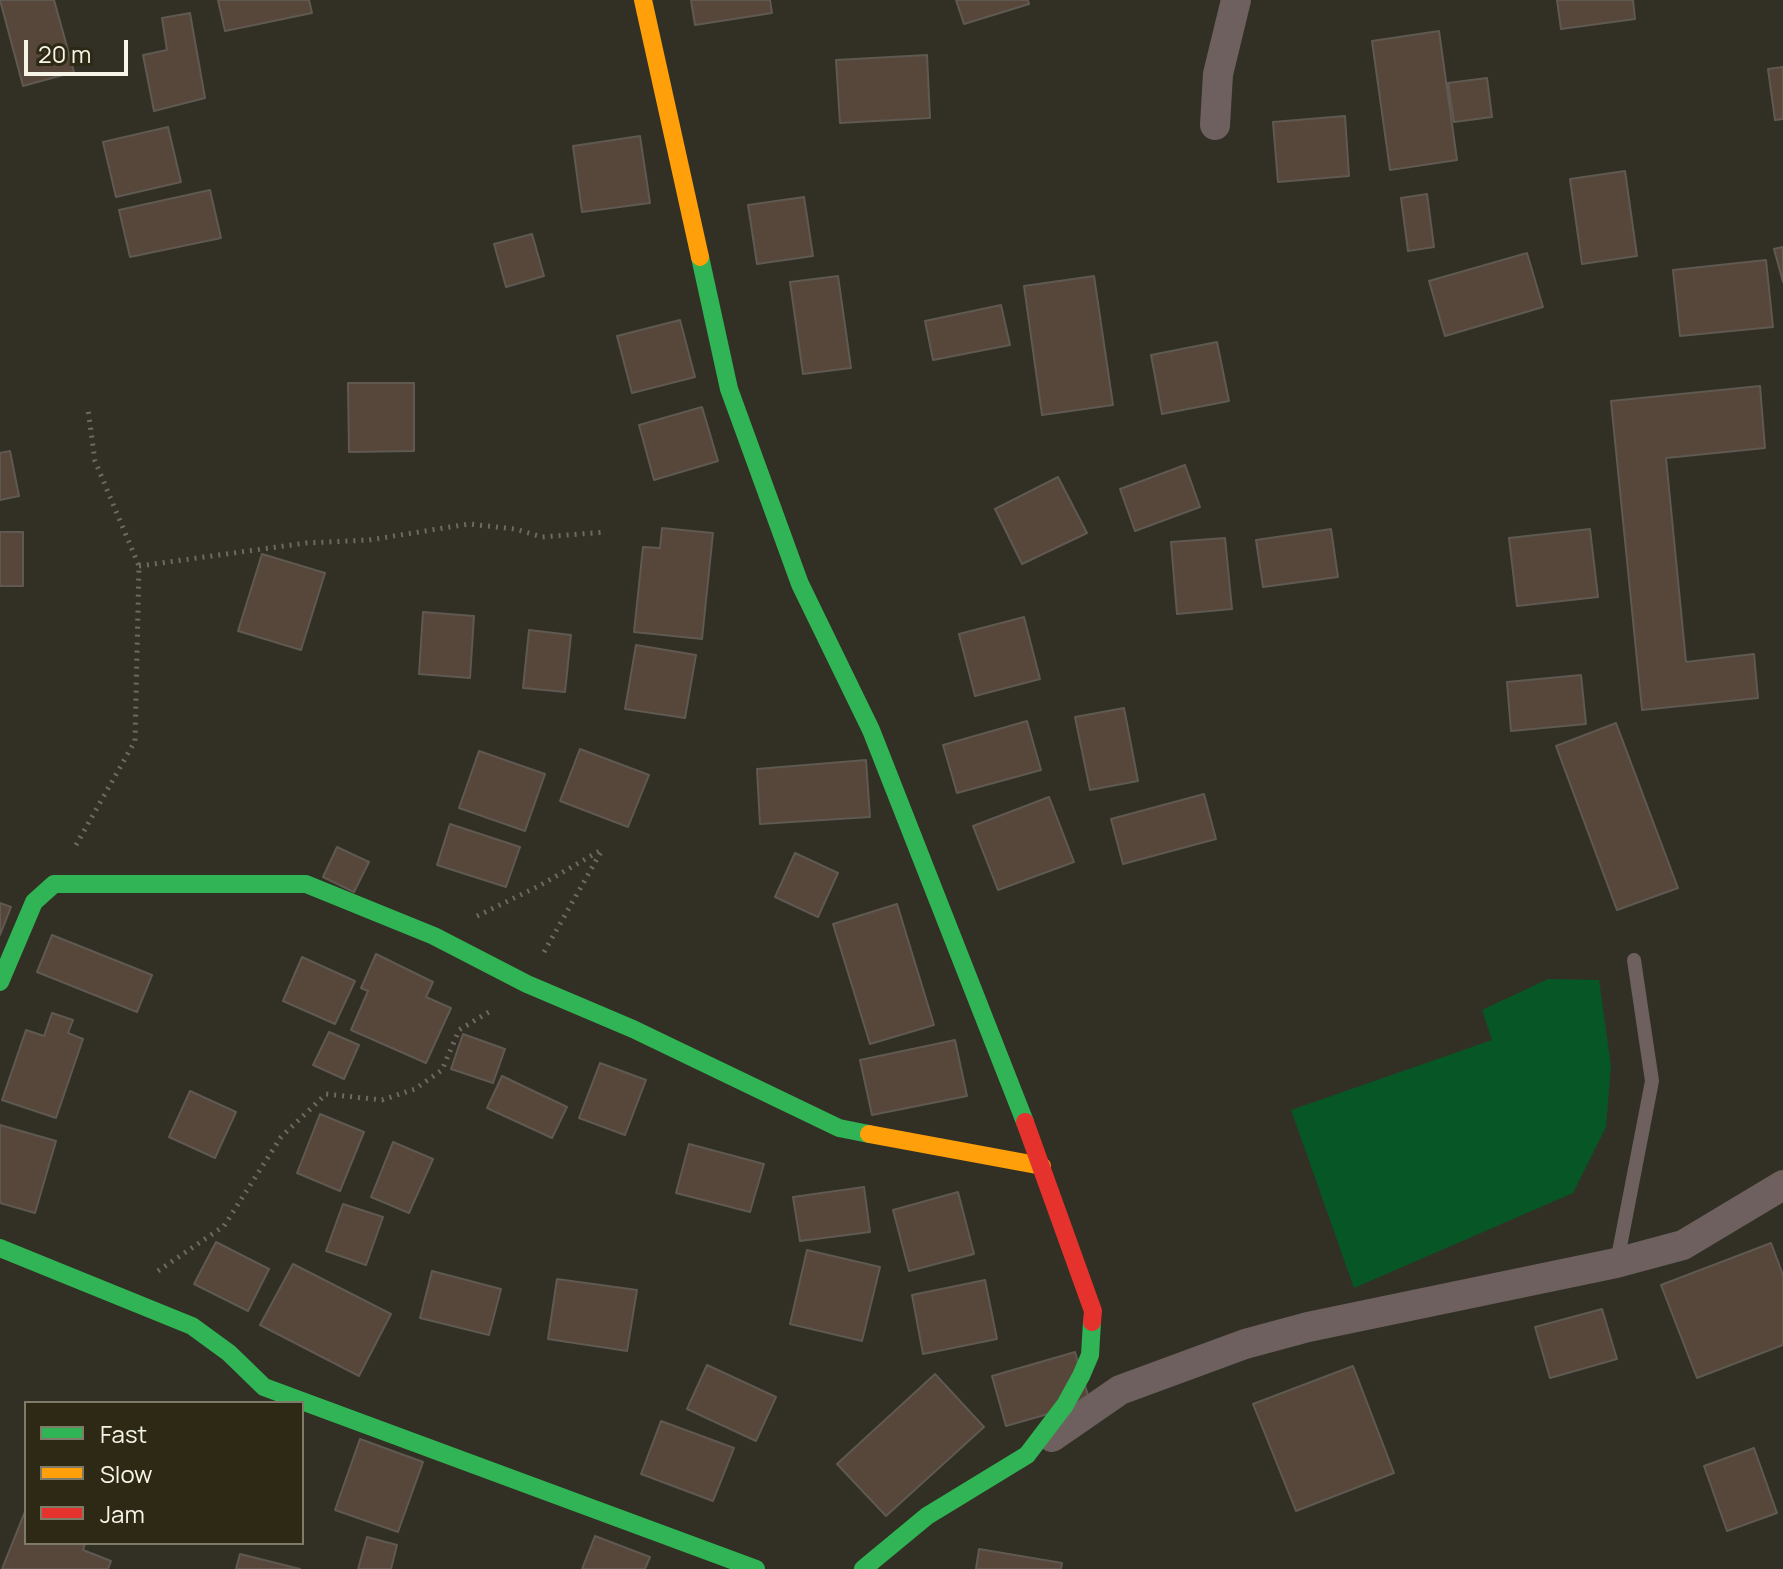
<!DOCTYPE html>
<html>
<head>
<meta charset="utf-8">
<style>
  body { margin:0 }
  #map { position:relative; width:1783px; height:1569px; overflow:hidden; background:#323024; font-family:Manrope,sans-serif }
  canvas { display:block }
  .legend { position:absolute; left:24px; top:1401px; width:280px; height:144px; box-sizing:border-box; background:#2d2915; border:2px solid #7e7b69; margin:0; padding:10px 14px; list-style:none; font-size:24px; color:#f7f5e8 }
  .legend li { display:flex; align-items:center; gap:16px; height:40px }
  .legend b { width:40px; border:2px solid #7e7b69 }
  .scale { position:absolute; left:24px; top:40px; width:104px; height:36px; box-sizing:border-box; border:4px solid #f7f5e8; border-top:0; padding-left:10px; font-size:24px; line-height:28px; white-space:nowrap; color:#f7f5e8; -webkit-text-stroke:6px #2d2915; paint-order:stroke }
</style>
</head>
<body>
<div id="map">
<canvas width="1783" height="1569"></canvas>
<ul class="legend">
<li><b style="height:10px;background:#30b455"></b>Fast</li>
<li><b style="height:10px;background:#ff9f0a"></b>Slow</li>
<li><b style="height:10px;background:#e5322d"></b>Jam</li>
</ul>
<div class="scale">20 m</div>
</div>
<script>
const c = document.querySelector('canvas').getContext('2d');
c.lineJoin = 'round';
function paint(path, color) {
  c.fillStyle = color;
  c.fill(path, 'evenodd');
}
function shape(rows) {
  const path = new Path2D();
  for (const r of rows) {
    path.moveTo(r[0], r[1]);
    for (let i = 2; i < r.length; i += 2) path.lineTo(r[i], r[i + 1]);
  }
  return path;
}
function stroke(path, color, width, dash) {
  c.strokeStyle = color;
  c.lineWidth = width;
  c.lineCap = dash ? 'butt' : 'round';
  c.setLineDash(dash || []);
  c.stroke(path);
}
const green = shape([
  [1548,979,1599,980,1611,1066,1606,1127,1573,1193,1354,1288,1291,1110,1492,1040,1482,1010]
]);
const building = shape([
  [0,0,54,0,74,72,23,86,0,0],
  [218,0,309,0,312,13,225,31,218,0],
  [691,0,770,0,772,13,695,25,691,0],
  [956,0,1028,0,1029,4,964,24,956,0],
  [1557,0,1633,0,1635,19,1561,29,1557,0],
  [190,13,205,98,154,111,143,55,167,50,162,18,190,13],
  [1439,31,1457,160,1390,170,1372,41,1439,31],
  [927,55,930,118,840,123,836,60,927,55],
  [1783,67,1783,119,1775,120,1768,69,1783,67],
  [1487,78,1492,117,1454,122,1448,83,1487,78],
  [1345,116,1349,176,1278,182,1273,122,1345,116],
  [168,127,181,182,116,197,103,142,168,127],
  [640,136,650,203,582,212,573,146,640,136],
  [1625,171,1637,256,1582,264,1570,179,1625,171],
  [210,190,221,238,130,257,119,210,210,190],
  [1427,194,1434,247,1408,251,1401,198,1427,194],
  [804,197,813,256,757,264,748,205,804,197],
  [532,234,544,276,506,287,494,244,532,234],
  [1783,247,1783,282,1774,249,1783,247],
  [1527,253,1543,307,1445,336,1429,281,1527,253],
  [1766,260,1773,327,1680,336,1673,270,1766,260],
  [838,276,851,368,803,374,790,282,838,276],
  [1094,276,1113,405,1042,415,1024,286,1094,276],
  [1001,305,1010,345,933,360,925,321,1001,305],
  [680,320,695,377,632,393,617,336,680,320],
  [1217,342,1229,401,1162,414,1151,355,1217,342],
  [348,383,414,383,414,451,349,452,348,383],
  [1760,386,1765,448,1666,458,1686,662,1754,654,1758,698,1642,710,1611,401,1760,386],
  [702,407,718,461,654,480,639,425,702,407],
  [10,451,19,496,0,500,0,453,10,451],
  [1185,465,1200,507,1135,531,1120,489,1185,465],
  [1058,477,1087,533,1022,564,995,509,1058,477],
  [662,528,713,533,702,639,634,632,643,547,660,548,662,528],
  [1331,529,1338,577,1263,587,1256,540,1331,529],
  [1590,529,1598,597,1517,606,1509,538,1590,529],
  [0,532,23,532,23,586,0,586,0,532],
  [1225,538,1232,609,1177,614,1171,542,1225,538],
  [262,554,325,573,301,650,238,631,262,554],
  [423,612,474,616,470,678,419,674,423,612],
  [1024,617,1040,679,975,696,959,634,1024,617],
  [529,630,571,635,565,692,523,688,529,630],
  [636,645,696,655,685,718,625,709,636,645],
  [1581,675,1586,724,1511,731,1507,682,1581,675],
  [1124,708,1138,781,1090,790,1075,717,1124,708],
  [1027,721,1041,770,957,793,943,745,1027,721],
  [1616,723,1678,888,1617,910,1556,746,1616,723],
  [580,749,649,775,628,827,560,801,580,749],
  [479,751,545,774,525,831,459,808,479,751],
  [866,760,870,817,760,824,757,769,866,760],
  [1204,794,1216,839,1123,864,1111,819,1204,794],
  [1049,797,1074,862,998,890,973,826,1049,797],
  [450,824,520,847,506,887,437,865,450,824],
  [337,847,369,862,354,892,323,877,337,847],
  [795,853,838,873,818,917,775,897,795,853],
  [0,903,11,907,0,935,0,903],
  [897,904,934,1025,870,1044,833,924,897,904],
  [52,935,152,975,137,1012,37,972,52,935],
  [376,954,433,982,426,997,451,1008,426,1063,351,1030,368,991,361,988,376,954],
  [302,957,355,981,335,1024,283,1001,302,957],
  [52,1013,73,1020,68,1033,83,1039,56,1118,2,1100,26,1030,44,1036,52,1013],
  [329,1032,359,1045,344,1079,313,1065,329,1032],
  [463,1034,505,1049,493,1083,451,1069,463,1034],
  [955,1040,967,1096,872,1115,860,1060,955,1040],
  [600,1063,646,1080,625,1135,579,1118,600,1063],
  [502,1076,567,1107,552,1138,487,1108,502,1076],
  [190,1091,236,1112,215,1158,169,1137,190,1091],
  [320,1114,364,1132,340,1191,297,1173,320,1114],
  [0,1125,56,1141,35,1213,0,1203,0,1125],
  [393,1142,433,1159,409,1213,371,1197,393,1142],
  [689,1144,764,1164,750,1212,676,1193,689,1144],
  [864,1187,870,1232,800,1241,793,1197,864,1187],
  [958,1192,974,1254,909,1271,893,1210,958,1192],
  [343,1204,383,1217,366,1265,326,1251,343,1204],
  [216,1242,269,1269,248,1311,194,1284,216,1242],
  [1771,1243,1783,1275,1783,1345,1697,1378,1661,1285,1771,1243],
  [807,1250,880,1267,862,1341,790,1324,807,1250],
  [293,1264,391,1314,359,1376,260,1325,293,1264],
  [432,1271,501,1289,489,1335,420,1318,432,1271],
  [557,1279,637,1290,627,1351,548,1339,557,1279],
  [985,1280,997,1339,923,1354,912,1295,985,1280],
  [1602,1309,1617,1359,1550,1378,1535,1327,1602,1309],
  [1075,1352,1090,1402,1006,1426,992,1376,1075,1352],
  [707,1365,776,1397,756,1441,687,1409,707,1365],
  [1353,1366,1394,1473,1296,1511,1253,1404,1353,1366],
  [935,1374,984,1427,886,1516,837,1464,935,1374],
  [661,1421,734,1448,713,1501,641,1474,661,1421],
  [360,1439,423,1462,398,1532,335,1510,360,1439],
  [1754,1448,1777,1513,1727,1531,1704,1466,1754,1448],
  [26,1509,26,1543,85,1543,83,1550,111,1561,108,1569,2,1569,26,1509],
  [595,1536,650,1557,645,1569,582,1569,595,1536],
  [367,1537,397,1545,391,1569,358,1569,367,1537],
  [979,1549,1062,1563,1061,1569,976,1569,979,1549],
  [240,1554,300,1569,236,1569,240,1554]
]);
const path = shape([
  [139,566,306,543,369,540,469,524,515,529,542,537,606,532],
  [76,845,135,741,139,566,95,461,88,409],
  [477,916,539,886,603,849],
  [544,952,602,850],
  [158,1271,224,1226,281,1137,326,1094,382,1100,415,1089,442,1070,459,1030,492,1010]
]);
const lane = shape([
  [1617,1262,1652,1081,1634,960]
]);
const street = shape([
  [1215,125,1218,74,1236,0],
  [1052,1437,1120,1390,1245,1344,1308,1327,1616,1263,1683,1245,1783,1185]
]);
const fast = shape([
  [700,257,729,389,800,584,871,730,1025,1122],
  [0,982,34,902,54,884,306,884,434,936,527,984,633,1029,839,1128,869,1134],
  [0,1248,192,1326,229,1353,264,1387,756,1569],
  [863,1569,927,1516,1027,1455,1065,1405,1081,1376,1090,1355,1092,1322]
]);
const slow = shape([
  [643,0,700,257],
  [869,1134,1042,1166]
]);
const jam = shape([
  [1025,1122,1093,1311,1092,1322]
]);
paint(green, '#075626');
paint(building, '#56473a');
stroke(building, '#5f5952', 2);
stroke(path, '#716865', 5, [2, 6]);
stroke(lane, '#6d605f', 14);
stroke(street, '#6d605f', 30);
stroke(fast, '#30b455', 18);
stroke(slow, '#ff9f0a', 18);
stroke(jam, '#e5322d', 18);
</script>
</body>
</html>
